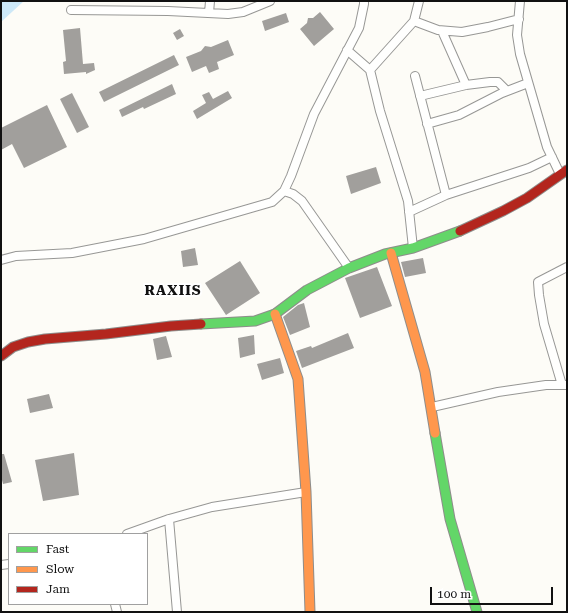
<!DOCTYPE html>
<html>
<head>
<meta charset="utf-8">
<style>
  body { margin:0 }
  #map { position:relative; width:568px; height:613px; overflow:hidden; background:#fdfcf7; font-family:"Roboto Serif",serif }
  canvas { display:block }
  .frame { position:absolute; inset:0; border:2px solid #111; pointer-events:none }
  .legend { position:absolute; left:8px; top:533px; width:140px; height:72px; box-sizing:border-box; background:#fff; border:1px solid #a0a0a0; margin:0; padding:5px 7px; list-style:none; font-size:12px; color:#111 }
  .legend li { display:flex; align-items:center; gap:8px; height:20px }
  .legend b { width:20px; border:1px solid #a0a0a0 }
  .scale { position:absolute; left:430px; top:587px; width:123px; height:18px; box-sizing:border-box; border:2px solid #111; border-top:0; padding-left:5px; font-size:12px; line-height:14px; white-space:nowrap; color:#111; -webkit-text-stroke:3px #fff; paint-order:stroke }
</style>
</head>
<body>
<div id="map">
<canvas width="568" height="613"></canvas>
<div class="frame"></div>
<ul class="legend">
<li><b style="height:5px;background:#63d668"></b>Fast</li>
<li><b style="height:5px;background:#ff974d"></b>Slow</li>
<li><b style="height:5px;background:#b3261e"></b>Jam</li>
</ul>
<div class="scale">100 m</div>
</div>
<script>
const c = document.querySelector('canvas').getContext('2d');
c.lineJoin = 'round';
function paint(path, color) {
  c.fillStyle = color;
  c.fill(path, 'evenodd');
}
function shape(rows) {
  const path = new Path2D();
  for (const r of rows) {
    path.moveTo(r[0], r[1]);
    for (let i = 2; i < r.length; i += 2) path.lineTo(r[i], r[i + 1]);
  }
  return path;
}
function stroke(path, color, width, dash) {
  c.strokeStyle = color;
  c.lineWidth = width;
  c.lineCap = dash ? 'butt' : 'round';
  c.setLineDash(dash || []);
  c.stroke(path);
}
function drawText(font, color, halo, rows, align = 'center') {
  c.font = font + ' "Roboto Serif",serif';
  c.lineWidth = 4;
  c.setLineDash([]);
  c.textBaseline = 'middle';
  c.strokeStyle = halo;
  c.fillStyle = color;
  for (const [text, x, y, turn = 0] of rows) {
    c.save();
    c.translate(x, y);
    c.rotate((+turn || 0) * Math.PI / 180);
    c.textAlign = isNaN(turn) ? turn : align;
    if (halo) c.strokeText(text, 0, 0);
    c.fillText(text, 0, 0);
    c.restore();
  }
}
const water = shape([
  [1,1,24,1,1,22]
]);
const building = shape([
  [320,12,334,29,314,46,300,29,307,23,308,18,313,18],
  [286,13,289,22,265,31,262,21],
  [80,28,83,64,94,63,95,70,86,74,86,72,64,74,63,62,66,61,63,30],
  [180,29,184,36,177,40,173,33],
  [228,40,234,55,217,62,219,69,209,73,206,66,192,72,186,57,201,51,205,46,211,47],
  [174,55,179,65,104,102,99,92],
  [172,84,176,94,144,109,143,107,122,117,119,110],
  [228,91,232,98,197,119,193,111,206,103,202,95,209,92,213,99],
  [72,93,89,127,77,133,60,99],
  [47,105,67,147,24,168,12,144,1,150,1,128],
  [376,167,381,183,351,194,346,176],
  [195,248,198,265,183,267,181,251],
  [423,258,426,273,405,277,401,262],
  [240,261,260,293,226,315,205,283],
  [377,267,392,306,360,318,345,278],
  [304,303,310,327,290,335,283,317,298,305],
  [348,333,354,348,302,368,296,351,311,346,312,348],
  [254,335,255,354,240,358,238,338],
  [166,336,172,357,157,360,153,339],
  [280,358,284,373,262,380,257,364],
  [49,394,53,408,30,413,27,399],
  [74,453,79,495,43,501,35,460],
  [1,454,4,454,12,482,3,484,1,476]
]);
const street = shape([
  [520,1,517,35,520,54,547,147,560,174],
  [71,10,168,11,228,14,243,12,270,1],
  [209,13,210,1],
  [414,21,438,30,462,32,488,27,519,19],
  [442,31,466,85],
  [347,50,370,70,380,111,408,201,413,248],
  [370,70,414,21,419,1],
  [415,76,446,195],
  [420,96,466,85,490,82,498,82,507,91],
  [427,124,459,115,502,93,528,83],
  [284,191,293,194,302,201,349,268],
  [409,212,446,195,529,168,552,157],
  [1,260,16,256,72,253,144,239,272,202,284,191,291,176,314,114,359,28,364,4,364,1],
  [562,385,544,324,539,295,538,282,567,267],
  [432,407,498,392,546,385,567,385],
  [169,519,177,612],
  [127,534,169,519,212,507,306,492],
  [1,565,9,564],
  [115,604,117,612]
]);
const fast = shape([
  [201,324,255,321,275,314,307,290,349,268,385,254,413,248,460,231],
  [435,433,450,519,477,612]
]);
const slow = shape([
  [391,253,425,372,435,433],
  [275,314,298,379,306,492,310,612]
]);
const jam = shape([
  [460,231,503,211,527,198,567,170],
  [1,356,13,347,28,342,45,339,106,334,171,326,201,324]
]);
const districtNames = [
  ["RAXIIS",173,291]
];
paint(water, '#cde8f7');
paint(building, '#a19f9c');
stroke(street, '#979795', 10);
stroke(fast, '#8e8d8b', 11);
stroke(slow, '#8e8d8b', 11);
stroke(jam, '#8e8d8b', 11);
stroke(street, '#fffffe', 8);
stroke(fast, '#63d668', 9);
stroke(slow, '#ff974d', 9);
stroke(jam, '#b3261e', 9);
c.letterSpacing = '1px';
drawText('bold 14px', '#111', '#fff', districtNames);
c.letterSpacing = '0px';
</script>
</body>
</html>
